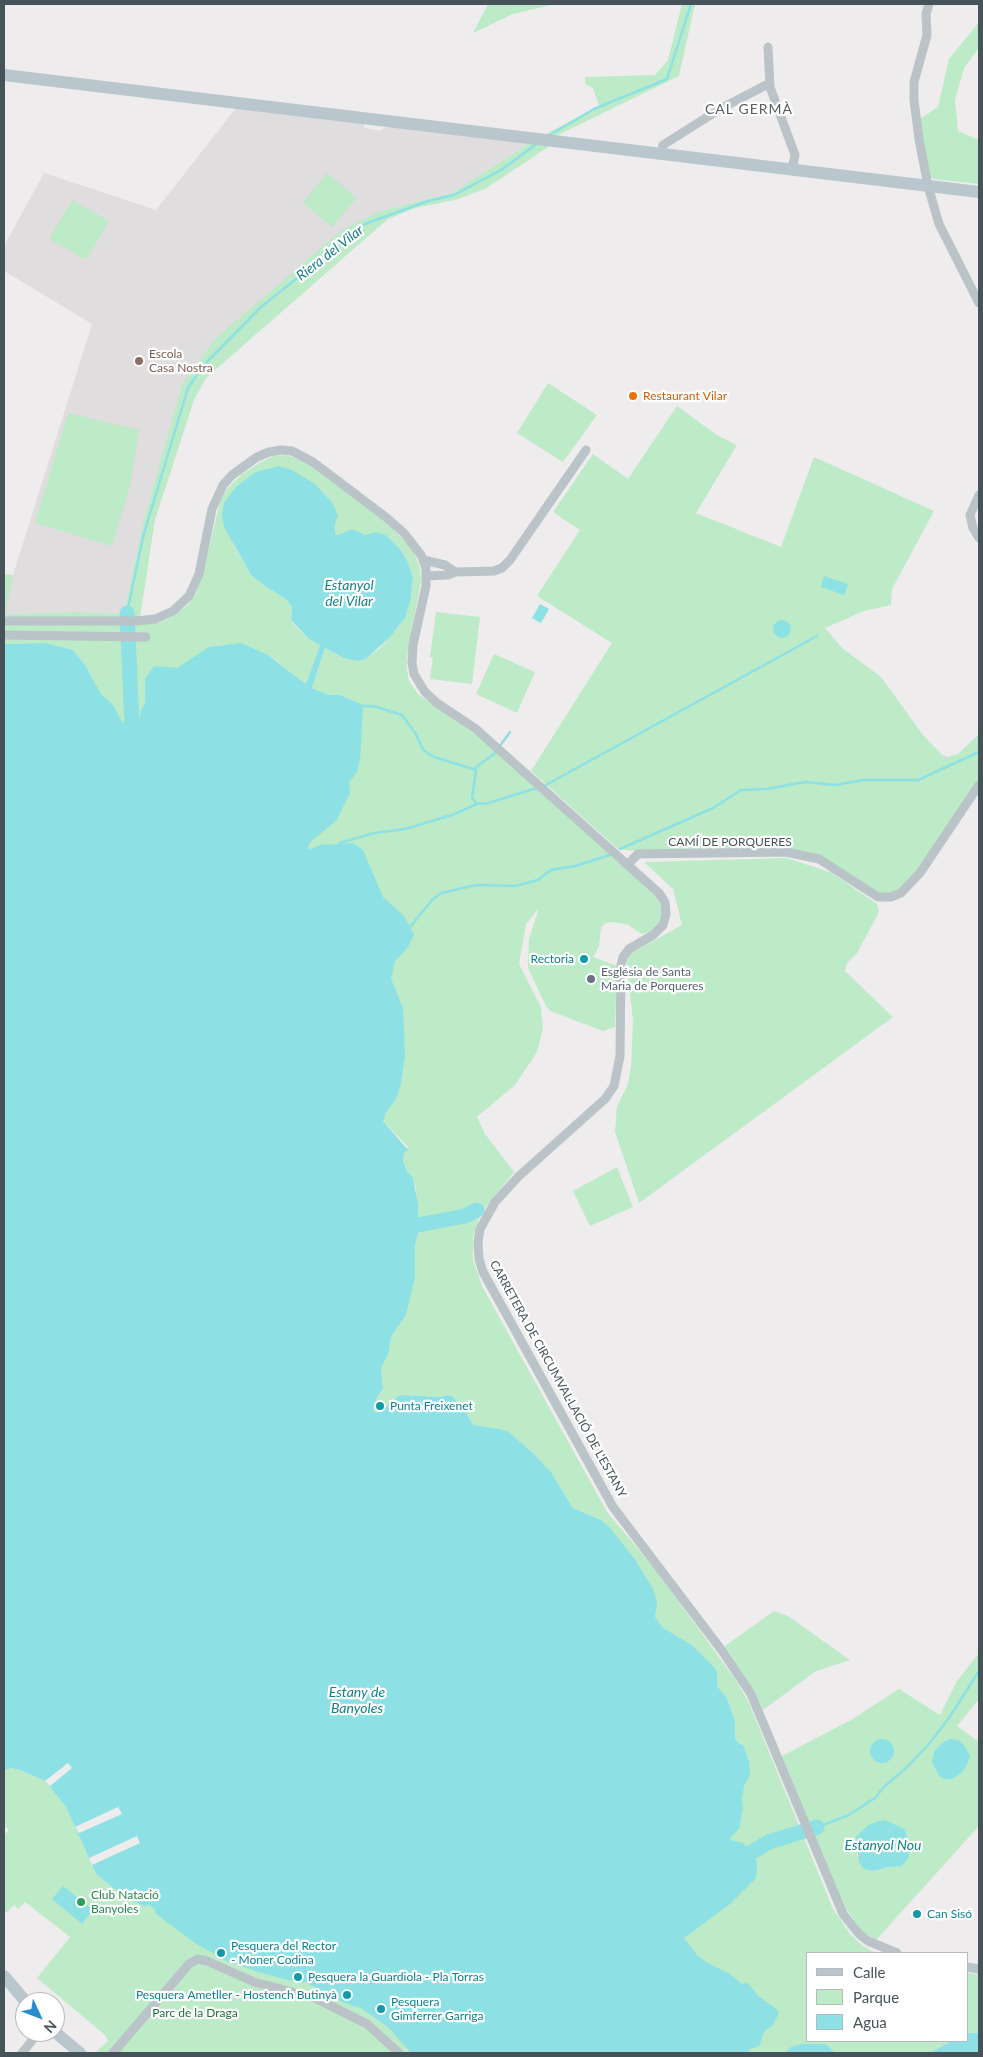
<!DOCTYPE html>
<html>
<head>
<meta charset="utf-8">
<style>
  body { margin:0 }
  #map { position:relative; width:983px; height:2057px; overflow:hidden; background:#efeced; font-family:Lato,sans-serif }
  canvas { display:block }
  .frame { position:absolute; inset:0; border:5px solid #465358; pointer-events:none }
  .legend { position:absolute; left:806px; top:1952px; width:162px; height:90px; box-sizing:border-box; background:#fff; border:1px solid #b5babc; margin:0; padding:6px 9px; list-style:none; font-size:15px; color:#465358 }
  .legend li { display:flex; align-items:center; gap:10px; height:25px }
  .legend b { width:25px; border:1px solid #b5babc }
  .north { position:absolute; left:15px; top:1992px; width:50px; height:50px; box-sizing:border-box; background:#fff; border:1px solid #b5babc; border-radius:50%; rotate:133deg; font-size:14px; font-weight:700; line-height:20px; text-align:center; color:#465358 }
  .north::after { content:''; display:block; margin:auto; width:18px; height:22px; background:#278ece; clip-path:polygon(50% 0,100% 100%,50% 72%,0 100%) }
</style>
</head>
<body>
<div id="map">
<canvas width="983" height="2057"></canvas>
<div class="frame"></div>
<ul class="legend">
<li><b style="height:6px;background:#b9c6cd"></b>Calle</li>
<li><b style="height:14px;background:#bdeac7"></b>Parque</li>
<li><b style="height:14px;background:#8de1e4"></b>Agua</li>
</ul>
<div class="north">N</div>
</div>
<script>
const c = document.querySelector('canvas').getContext('2d');
c.lineJoin = 'round';
function paint(path, color) {
  c.fillStyle = color;
  c.fill(path, 'evenodd');
}
function shape(rows) {
  const path = new Path2D();
  for (const r of rows) {
    if (r.length === 3) {
      path.moveTo(r[0] + r[2], r[1]);
      path.arc(r[0], r[1], r[2], 0, 2 * Math.PI);
      continue;
    }
    path.moveTo(r[0], r[1]);
    for (let i = 2; i < r.length; i += 2) path.lineTo(r[i], r[i + 1]);
  }
  return path;
}
function stroke(path, color, width, dash) {
  c.strokeStyle = color;
  c.lineWidth = width;
  c.lineCap = dash ? 'butt' : 'round';
  c.setLineDash(dash || []);
  c.stroke(path);
}
function drawText(font, color, halo, rows, align = 'center') {
  c.font = font + ' Lato,sans-serif';
  c.lineWidth = 4.5;
  c.setLineDash([]);
  c.textBaseline = 'middle';
  c.strokeStyle = halo;
  c.fillStyle = color;
  for (const [text, x, y, turn = 0] of rows) {
    c.save();
    c.translate(x, y);
    c.rotate((+turn || 0) * Math.PI / 180);
    c.textAlign = isNaN(turn) ? turn : align;
    if (halo) c.strokeText(text, 0, 0);
    c.fillText(text, 0, 0);
    c.restore();
  }
}
const education = shape([
  [236,108,363,123,365,128,380,131,388,126,531,142,452,193,380,211,182,384,142,527,124,614,76,612,4,614,13,575,92,324,4,271,4,246,44,173,156,210]
]);
const green = shape([
  [488,4,555,4,513,14,473,33],
  [682,4,695,4,679,76,558,135,546,134,599,106,593,88,585,84,585,77,655,75,668,60],
  [979,22,979,48,964,68,955,100,958,131,979,140,979,184,934,179,929,177,918,120,938,107,949,59],
  [531,142,553,144,485,189,455,200,415,208,388,219,206,378,194,400,155,520,139,624,158,623,169,618,188,605,195,594,205,566,220,501,227,489,241,475,261,462,274,456,286,455,307,462,389,525,413,550,420,568,421,581,407,657,407,670,409,681,418,694,483,740,655,894,659,901,662,908,661,915,659,922,649,932,642,934,628,925,614,922,606,923,601,927,599,946,593,957,617,966,615,1027,603,1031,550,1011,546,1006,528,968,529,939,539,908,526,924,519,964,541,1007,543,1028,537,1052,515,1085,477,1117,485,1134,514,1172,481,1213,473,1236,473,1260,482,1286,607,1512,655,1569,735,1679,749,1703,833,1909,851,1935,863,1946,875,1953,807,1953,807,2041,967,2041,967,1973,979,1974,979,2042,947,2053,744,2053,682,1942,720,1843,739,1744,735,1738,735,1721,727,1698,717,1686,717,1672,692,1645,657,1628,601,1520,573,1508,551,1472,535,1455,509,1432,504,1430,475,1425,472,1423,464,1408,452,1396,448,1395,438,1397,402,1395,398,1396,382,1411,377,1413,372,1411,377,1397,383,1389,381,1369,389,1352,391,1337,406,1315,415,1277,415,1246,419,1229,416,1188,413,1178,407,1171,403,1161,404,1153,408,1147,383,1121,302,852,360,704,340,695,330,695,312,688,325,648,344,658,356,661,366,659,380,648,401,624,411,598,413,577,407,560,400,549,387,536,365,535,355,530,338,535,335,534,332,502,315,484,233,544,251,575,266,587,286,599,292,607,291,621,299,630,309,639,320,645,306,684,274,659,145,723,120,731,85,665,73,650,46,643,4,644,4,574,13,575,5,614,76,612,124,614,142,527,182,384,215,339,342,230,380,211,452,193],
  [327,173,357,198,332,227,303,203],
  [72,200,109,221,86,260,49,239],
  [548,383,597,415,563,462,517,433],
  [677,406,717,435,737,445,696,513,781,547,814,457,934,511,892,589,891,605,864,611,825,628,842,648,881,677,923,735,941,754,947,757,958,754,979,734,979,779,918,871,900,890,890,894,879,894,820,856,635,851,618,849,531,771,612,643,537,596,580,530,553,512,593,454,628,479],
  [68,413,139,430,130,486,112,546,35,523],
  [436,612,480,617,472,684,430,679,433,657,430,657],
  [494,654,535,672,517,713,476,694],
  [787,858,832,873,877,904,879,911,877,916,857,953,847,963,845,971,893,1017,639,1203,615,1132,617,1107,628,1084,631,1067,633,1021,627,963,628,955,682,925,673,889,644,862],
  [617,1167,633,1207,590,1226,573,1191],
  [774,1611,788,1616,850,1660,816,1671,763,1710,755,1692,725,1646],
  [979,1653,979,1699,957,1726,979,1742,979,1826,876,1940,862,1931,841,1902,782,1756,851,1720,899,1689,940,1715,957,1681],
  [908,1835,911,1850,895,1866,875,1871,868,1870,857,1855,857,1842],
  [10,1768,20,1770,45,1781,66,1807,96,1874,126,1898,149,1905,299,1980,381,2014,427,2053,95,2053,108,2041,105,2035,37,1978,70,1937,25,1902,18,1909,14,1905,6,1913,4,1911,4,1835,9,1830,4,1825,4,1771]
]);
const water = shape([
  [279,466,292,470,315,484,332,502,338,516,335,523,335,534,338,535,350,530,355,530,365,535,378,532,387,536,400,549,407,560,413,577,411,598,405,618,390,637,366,659,357,661,344,658,325,648,312,688,330,695,340,695,361,704,363,706,360,760,357,772,349,782,350,793,336,821,310,842,308,848,311,849,320,845,353,843,363,850,383,897,404,916,414,934,408,947,395,961,391,979,403,1008,405,1055,401,1084,396,1099,385,1114,383,1121,408,1150,404,1153,403,1161,407,1171,413,1178,418,1204,419,1229,415,1246,415,1278,406,1315,391,1337,389,1352,381,1369,383,1389,377,1397,373,1411,377,1413,382,1411,398,1396,402,1395,438,1397,448,1395,452,1396,464,1408,472,1423,475,1425,504,1430,509,1432,535,1455,551,1472,573,1508,601,1520,609,1527,634,1558,653,1589,657,1602,655,1617,663,1628,692,1645,714,1667,717,1672,717,1686,727,1698,735,1721,735,1738,739,1744,743,1745,749,1761,750,1775,744,1786,742,1800,743,1807,739,1829,730,1838,731,1840,743,1843,752,1852,757,1862,756,1878,730,1904,684,1938,697,1955,706,1962,730,1974,742,1984,746,1983,750,1985,757,1995,779,2011,777,2017,773,2025,764,2032,759,2046,750,2049,748,2053,411,2053,388,2027,361,2008,344,2003,305,1982,299,1983,258,1972,227,1961,195,1943,156,1914,155,1909,149,1905,144,1906,126,1898,96,1874,66,1807,45,1781,20,1770,10,1768,4,1771,4,644,46,643,73,650,85,665,101,694,113,705,121,720,126,725,136,724,139,721,141,710,145,703,145,679,154,666,177,668,209,647,241,643,268,655,306,684,320,645,309,639,291,620,292,607,286,599,266,587,251,575,224,527,222,515,224,503,236,487,256,472],
  [824,576,848,584,844,595,821,587],
  [540,604,549,609,541,623,532,618],
  [782,629,9],
  [882,1751,12],
  [950,1739,958,1740,964,1745,970,1756,967,1765,960,1774,952,1779,944,1779,939,1776,932,1762,934,1752,941,1744],
  [885,1820,904,1829,911,1844,911,1850,907,1860,901,1866,889,1867,875,1871,868,1870,863,1868,859,1862,856,1837,867,1826,878,1821],
  [63,1886,93,1910,82,1924,52,1899],
  [971,2033,979,2033,979,2053,930,2053,952,2041,967,2041,967,2034],
  [802,2044,826,2044,835,2053,840,2053,785,2053,791,2047]
]);
const pier = shape([
  [68,1763,72,1768,50,1786,45,1781],
  [118,1807,122,1814,79,1833,75,1827],
  [137,1836,140,1843,92,1865,89,1858]
]);
const stream = shape([
  [548,136,594,109,667,79,691,4],
  [127,613,143,537,188,388,203,366,261,307,365,224,428,201,454,195,501,170,538,143],
  [363,706,373,706,402,715,416,734,423,750,434,757,476,770,472,798,477,804,488,803,537,788],
  [475,768,494,754,510,732],
  [544,786,817,636],
  [340,843,374,833,405,829,452,815,477,804],
  [620,849,713,808,741,790,766,789,805,782,835,785,864,780,918,780,979,752],
  [411,926,432,900,441,893,476,885,515,886,538,880,551,870,575,866,610,855],
  [817,1827,847,1816,875,1798,884,1787,906,1768,928,1745,949,1718,979,1671]
]);
const river = shape([
  [127,613,132,725],
  [418,1225,465,1216,477,1210],
  [752,1852,769,1842,817,1827]
]);
const street = shape([
  [929,4,926,14,927,35,914,82,914,100,919,139,928,186,939,224,979,303],
  [768,47,770,87,795,155,792,169],
  [661,154,663,145,720,109,770,83],
  [979,495,970,515,973,528,979,538],
  [424,560,445,565,455,572],
  [427,576,448,575,455,572,494,571,502,568,510,560,586,450],
  [4,621,136,621,155,619,173,611,189,596,199,574,212,509,223,485,232,475,257,457,269,452,281,450,292,451,313,462,387,518,404,533,421,555,426,568,426,586,413,645,412,663,414,674,425,692,437,703,476,729,659,893,665,902,666,914,663,925,653,935,629,949,623,957,621,966,620,1056,614,1086,605,1099,519,1176,495,1202,480,1229,478,1242,479,1259,483,1272,613,1507,723,1652,751,1694,843,1914,859,1934,868,1941,897,1953],
  [4,635,146,637],
  [628,864,638,854,786,852,819,859,878,897,891,897,901,893,920,873,979,785],
  [967,1967,979,1969],
  [22,2053,39,2032],
  [113,2053,189,1964,198,1959,207,1961,254,1982,315,1998,367,2024,399,2053]
]);
const secondary = shape([
  [4,75,979,192],
  [4,1976,26,2002],
  [55,2032,80,2053]
]);
const markers = [
  [139,361,5,"#8d6e63"],
  [633,396,5,"#e8710a"],
  [584,959,5,"#0f9aa8"],
  [591,979,5,"#6b7280"],
  [380,1406,5,"#0f9aa8"],
  [81,1902,5,"#2e9e5b"],
  [917,1914,5,"#0f9aa8"],
  [221,1953,5,"#0f9aa8"],
  [298,1977,5,"#0f9aa8"],
  [347,1995,5,"#0f9aa8"],
  [381,2009,5,"#0f9aa8"]
];
const educationNames = [
  ["Escola",149,354],
  ["Casa Nostra",149,368]
];
const foodNames = [
  ["Restaurant Vilar",643,396]
];
const streetNames = [
  ["CAMÍ DE PORQUERES",730,842],
  ["CARRETERA DE CIRCUMVAL·LACIÓ DE L'ESTANY",558,1379,61]
];
const cultureNames = [
  ["Rectoria",574,959,"right"],
  ["Punta Freixenet",390,1406],
  ["Can Sisó",927,1914],
  ["Pesquera del Rector",231,1946],
  ["- Moner Codina",231,1960],
  ["Pesquera la Guardiola - Pla Torras",308,1977],
  ["Pesquera Ametller - Hostench Butinyà",337,1995,"right"],
  ["Pesquera",391,2002],
  ["Gimferrer Garriga",391,2016]
];
const worshipNames = [
  ["Església de Santa",601,972],
  ["Maria de Porqueres",601,986]
];
const leisureNames = [
  ["Club Natació",91,1895],
  ["Banyoles",91,1909]
];
const parkNames = [
  ["Parc de la Draga",195,2013]
];
const neighbourhoodNames = [
  ["CAL GERMÀ",749,109]
];
const waterNames = [
  ["Riera del Vilar",330,253,-38],
  ["Estanyol",349,585],
  ["del Vilar",349,601],
  ["Estany de",357,1692],
  ["Banyoles",357,1708],
  ["Estanyol Nou",883,1845]
];
paint(education, '#e0ddde');
paint(green, '#bdeac7');
paint(water, '#8de1e4');
paint(pier, '#efeced');
stroke(stream, '#8de1e4', 2.5);
stroke(river, '#8de1e4', 15);
stroke(street, '#b9c3c8', 9);
stroke(secondary, '#b9c6cd', 12);
for (const [x, y, r, color] of markers) {
  const dot = new Path2D();
  dot.arc(x, y, r, 0, 2 * Math.PI);
  c.fillStyle = color;
  c.fill(dot);
  stroke(dot, '#fff', 2);
}
drawText('12px', '#785e54', '#fff', educationNames, 'left');
drawText('12px', '#c56008', '#fff', foodNames, 'left');
drawText('12px', '#465358', '#fff', streetNames);
drawText('12px', '#0d838f', '#fff', cultureNames, 'left');
drawText('12px', '#5b616d', '#fff', worshipNames, 'left');
drawText('12px', '#27864d', '#fff', leisureNames, 'left');
drawText('12px', '#1e7339', '#fff', parkNames);
c.letterSpacing = '1px';
drawText('14px', '#5a5e61', '#fff', neighbourhoodNames);
c.letterSpacing = '0px';
drawText('italic 14px', '#168285', '#fff', waterNames);
</script>
</body>
</html>
